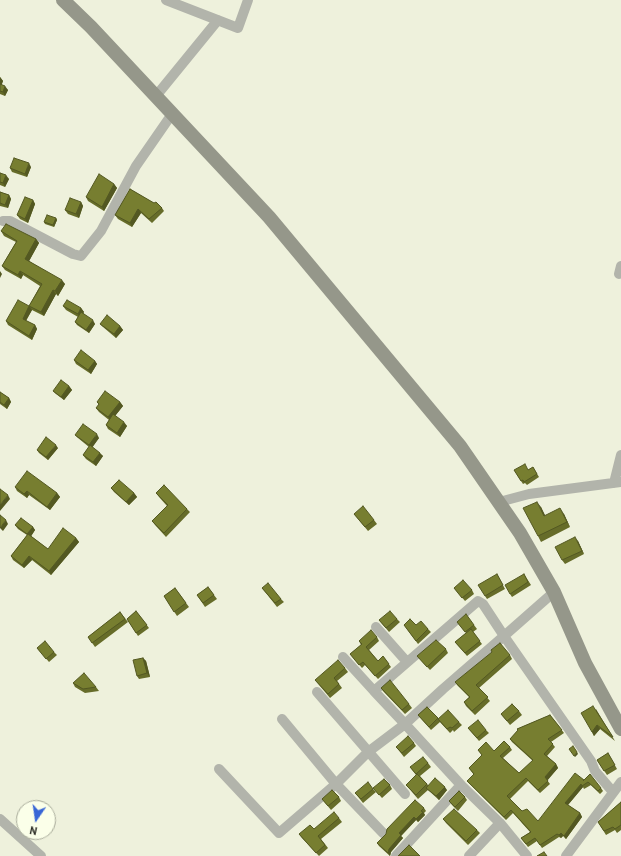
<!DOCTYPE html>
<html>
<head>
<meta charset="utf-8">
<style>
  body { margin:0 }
  #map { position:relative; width:621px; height:856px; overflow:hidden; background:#eef1dc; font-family:"PT Sans",sans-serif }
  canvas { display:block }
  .north { position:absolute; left:16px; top:800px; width:40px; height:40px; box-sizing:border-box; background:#fbffe9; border:1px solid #a8ab9a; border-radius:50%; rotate:193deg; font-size:11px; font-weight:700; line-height:16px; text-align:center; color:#2b2c24 }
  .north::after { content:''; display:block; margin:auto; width:14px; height:18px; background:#3866d6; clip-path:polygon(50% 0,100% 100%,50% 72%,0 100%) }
</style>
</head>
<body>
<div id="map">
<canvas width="621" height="856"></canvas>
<div class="north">N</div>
</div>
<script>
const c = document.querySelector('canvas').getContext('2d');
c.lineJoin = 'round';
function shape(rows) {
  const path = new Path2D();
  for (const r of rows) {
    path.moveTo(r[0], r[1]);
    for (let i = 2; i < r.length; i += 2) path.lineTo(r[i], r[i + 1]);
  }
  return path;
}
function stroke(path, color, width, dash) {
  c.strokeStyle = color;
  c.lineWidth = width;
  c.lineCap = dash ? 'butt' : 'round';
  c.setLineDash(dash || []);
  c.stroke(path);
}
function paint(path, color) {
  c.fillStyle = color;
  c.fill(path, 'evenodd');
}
const street = shape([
  [166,0,238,28,248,0],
  [156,96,218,20],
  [3,221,10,221,73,254,81,256,101,231,136,166,172,114],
  [619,274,621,266],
  [614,483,621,455],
  [499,502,529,494,621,482],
  [554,592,504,636,443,689,405,724,374,691,478,601,483,604,504,636,591,761,595,771,613,792],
  [376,627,407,662],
  [343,657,374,691],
  [317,692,405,794],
  [282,719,336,784,383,833],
  [219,769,279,833,336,784,368,752,405,724,461,785,396,856],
  [461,785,500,823],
  [0,819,41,856],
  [469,856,500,823,527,856],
  [566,856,621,782]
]);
const secondary = shape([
  [63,0,91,27,269,217,460,446,520,533,554,592,585,663,621,729]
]);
const wall = shape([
  [0,77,3,81,1,85,8,90,5,96,0,94],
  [31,167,27,177,12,172,10,168],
  [0,173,9,179,5,187,0,185],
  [114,184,117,188,104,211,88,201,86,197],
  [130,189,162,208,164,211,152,223,141,213,132,227,118,219,115,215],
  [0,192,9,195,11,199,8,208,0,206],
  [33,200,35,204,28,223,20,219,17,215],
  [81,202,83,206,79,218,68,214,65,210],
  [56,218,57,220,54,227,45,224,44,222],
  [1,231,36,239,39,243,29,261,65,284,58,296,56,294,44,316,32,310,29,306,40,286,23,275,21,279,5,270,2,266,16,242,4,236],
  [29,306,32,310,26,321,35,325,37,329,32,340,8,325,6,321],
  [63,306,81,308,84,312,83,313,95,324,89,333,77,325,75,322,78,317,66,310],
  [100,324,120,326,123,330,116,338,103,327],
  [74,360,95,361,97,364,91,374,76,364],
  [69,386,72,390,64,400,56,394,53,391],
  [0,392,9,398,11,402,7,409,0,404],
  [97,402,120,402,123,406,115,416,127,426,120,437,108,429,106,425,109,420,99,412,96,408,99,405],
  [75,435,99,438,92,447,103,456,96,466,86,459,83,455,89,447,78,438],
  [58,448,48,460,39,453,37,450],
  [533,467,539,477,527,485,525,483,523,484,514,470,528,470],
  [15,487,57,493,60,497,50,510,29,495,27,498,17,491],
  [111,488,134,493,137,497,129,505,114,492],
  [156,493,187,509,190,512,166,537,155,525,152,521,167,506,159,497],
  [541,507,545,516,564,514,570,527,541,542,538,536],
  [354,514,374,520,377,524,368,531],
  [15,525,33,527,35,530,31,536,48,549,76,538,79,542,51,575,32,560,24,568,13,560,11,556,27,535,18,529],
  [578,541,584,554,565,564,562,560],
  [497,574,505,589,487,599,485,596],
  [524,574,531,585,512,597,510,594],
  [208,587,217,599,205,607,197,595],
  [175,588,189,607,177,616,164,596],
  [262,588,281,599,284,602,277,607],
  [454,588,472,590,474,594,465,601],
  [136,611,149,628,138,636,127,619],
  [120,612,128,622,95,647,88,637],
  [397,619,400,622,389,632,379,620],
  [457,622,474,625,477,629,473,632,482,644,467,656,455,642,466,633],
  [404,625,416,625,428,629,431,632,418,644],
  [377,637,379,641,369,650,378,661,383,656,391,667,378,679,365,665,362,668,350,654,361,645,359,641],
  [37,648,54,652,57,655,49,662],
  [446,649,448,653,430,670,417,656],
  [510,655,512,659,479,688,490,701,475,715,466,706,464,702,469,697,457,685,455,682],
  [143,658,146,661,150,677,139,679,137,676],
  [345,668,348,672,337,681,342,688,330,698,315,680],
  [73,683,96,687,99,691,85,693,75,687],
  [381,688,409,704,412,708,405,714,383,691],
  [427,707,438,719,459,722,462,725,454,732,453,730,450,733,440,722,431,730,418,715],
  [596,709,615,741,600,729,594,736,592,732],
  [519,711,522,715,510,725,501,714],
  [550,715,564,733,551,742,555,747,547,756,556,764,558,768,547,780,550,784,540,793,528,781,510,799,522,811,538,821,584,780,601,788,603,791,600,794,591,785,584,789,583,787,568,805,580,813,582,817,566,839,563,836,561,838,559,837,542,848,537,841,528,847,521,838,530,832,513,813,506,820,467,781,474,775,469,768,482,755,478,750,494,751,510,747,512,750,503,758,519,773,533,761,512,742,510,739,518,731,517,729],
  [468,728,486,730,489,733,479,741],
  [414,743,416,746,404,757,396,747],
  [608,753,617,769,607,775,597,760],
  [428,763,431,767,420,776,428,785,447,790,439,800,428,790,418,799,406,785,416,775,410,767],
  [390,785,392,789,382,798,373,788],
  [373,789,376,792,363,803,355,793],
  [339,797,341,801,331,810,322,799],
  [465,797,467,800,458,811,452,805,449,801],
  [621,802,621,830,617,833,615,830,606,835,598,822],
  [424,808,426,811,424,813,425,815,418,822,416,820,401,836,403,838,391,852,390,856,379,846,377,843],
  [339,818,342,822,321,839,328,848,319,856,302,838,299,834,314,829],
  [443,819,477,830,480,833,468,845,446,823]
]);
const shadedWall = shape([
  [0,77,3,81,1,87,0,86],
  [5,86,8,90,5,96,3,92],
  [29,163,31,167,27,177,25,174],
  [6,175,9,179,5,187,3,183],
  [114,184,117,188,104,211,102,207],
  [9,195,11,199,8,208,5,205],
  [33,200,35,204,28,223,25,219],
  [81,202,83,206,79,218,76,214],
  [138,209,141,213,132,227,130,223],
  [56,218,57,220,54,227,53,225],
  [36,239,39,243,28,263,25,259],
  [0,271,2,274,0,278],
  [20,271,23,275,21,279,18,275],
  [62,280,65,284,58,296,55,291],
  [53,290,56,294,44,316,41,312],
  [29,306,32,310,25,322,23,319],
  [81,308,84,312,80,318,78,314],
  [93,320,95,324,89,333,86,330],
  [35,325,37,329,32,340,29,336],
  [120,326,123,330,116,338,114,334],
  [95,361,97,364,91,374,88,370],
  [69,386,72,390,64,400,61,397],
  [9,398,11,402,7,409,4,405],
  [120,402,123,406,111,421,108,417],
  [124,422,127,426,120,437,117,433],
  [97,434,99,438,92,448,89,445],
  [56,445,58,448,48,460,46,457],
  [100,453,103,456,96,466,93,462],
  [27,491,29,495,27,498,24,494],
  [57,493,60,497,50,510,47,507],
  [134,493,137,497,129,505,126,502],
  [8,495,10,499,0,511,0,505],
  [537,502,541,507,548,521,544,516],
  [560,508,564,514,570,527,567,522],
  [6,520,8,524,3,531,0,528],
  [33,527,35,530,30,538,27,534],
  [575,537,578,541,584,554,582,551],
  [76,538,79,542,51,575,49,571],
  [29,556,32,560,24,568,22,565],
  [143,658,146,661,150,677,147,673],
  [597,725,600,729,594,736,592,732],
  [577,752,578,754,575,757,574,756],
  [556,764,558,768,547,781,545,777],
  [581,784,583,787,567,806,565,803],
  [445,787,447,790,439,800,436,796],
  [423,812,425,815,418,822,416,819],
  [580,813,582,817,566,839,564,836],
  [414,817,416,820,401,836,403,838,391,852,390,856,388,853,389,849,399,833],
  [561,833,563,836,561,838,559,835]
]);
const building = shape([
  [0,84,5,86,3,92,0,91,0,84],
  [14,158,29,163,25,174,10,168,14,158],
  [0,173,6,175,3,183,0,182,0,173],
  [99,174,114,184,102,207,86,197,99,174],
  [130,189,154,203,156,202,162,208,149,219,138,209,130,223,115,215,130,189],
  [0,192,9,195,5,205,0,203,0,192],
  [25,197,33,200,25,219,17,215,25,197],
  [70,198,81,202,76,214,65,210,70,198],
  [47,215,56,218,53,225,44,222,47,215],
  [6,224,36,239,25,259,62,280,55,291,53,290,41,312,29,306,42,284,20,271,18,275,2,266,17,241,1,231,6,224],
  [18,300,29,306,23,319,35,325,29,336,6,321,18,300],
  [67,300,81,308,78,314,63,306,67,300],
  [81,312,93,320,86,330,75,322,81,312],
  [107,315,120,326,114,334,100,324,107,315],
  [81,350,95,361,88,370,74,360,81,350],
  [61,380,69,386,61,397,53,391,61,380],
  [105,391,120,402,108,417,96,408,99,404,97,402,105,391],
  [0,392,9,398,4,405,0,402,0,392],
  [113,414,124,422,117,433,106,425,113,414],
  [83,424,97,434,89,445,75,435,83,424],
  [46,437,56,445,46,457,37,450,46,437],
  [90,445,100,453,93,462,83,455,90,445],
  [525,464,528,470,533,467,537,474,524,482,523,480,521,481,514,470,525,464],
  [27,471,57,493,47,507,27,491,24,494,15,487,27,471],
  [119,480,134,493,126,502,111,488,119,480],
  [164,485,187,509,164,533,152,521,168,505,156,493,164,485],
  [0,489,8,495,0,505,0,489],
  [537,502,544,516,560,508,567,522,538,536,523,508,537,502],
  [363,506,374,520,365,527,354,514,363,506],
  [0,515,6,520,0,528,0,515],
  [21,518,33,527,27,534,15,525,21,518],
  [63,528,76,538,49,571,29,556,22,565,11,556,28,534,48,549,63,528],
  [575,537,582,551,562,560,555,547,575,537],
  [497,574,503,585,485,596,478,585,497,574],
  [524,574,528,582,510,594,505,585,524,574],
  [463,580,472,590,462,598,454,588,463,580],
  [268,583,281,599,275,603,262,588,268,583],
  [208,587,214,595,203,603,197,595,208,587],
  [175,588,186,603,174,612,164,596,175,588],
  [136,611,147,625,136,633,127,619,136,611],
  [390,611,397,619,386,628,379,620,390,611],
  [120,612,125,619,92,643,88,637,120,612],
  [466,614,474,625,465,632,457,622,466,614],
  [410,619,416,625,421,621,428,629,416,641,404,625,410,619],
  [471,629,480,641,465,653,455,642,471,629],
  [371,630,377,637,366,647,378,661,383,656,389,664,375,676,363,662,359,665,350,654,362,644,359,641,371,630],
  [436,640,446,649,427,667,417,656,436,640],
  [45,641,54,652,46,659,37,648,45,641],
  [500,643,510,655,476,685,488,697,472,711,464,702,470,697,455,682,492,652,491,650,500,643],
  [143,658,147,673,137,676,133,660,143,658],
  [338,660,345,668,334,678,339,684,328,694,315,680,338,660],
  [84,673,96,687,83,689,73,683,84,673],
  [390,680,409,704,402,710,381,688,390,680],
  [512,704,519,711,507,721,501,714,512,704],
  [593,706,613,737,597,725,592,732,581,713,593,706],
  [427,707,438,718,429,727,418,715,427,707],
  [448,710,459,722,452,728,450,727,447,729,438,719,448,710],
  [550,715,562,730,548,739,553,744,544,754,556,764,545,777,548,781,538,790,526,778,507,796,522,811,527,809,538,821,575,773,584,780,583,781,590,774,601,788,598,791,588,782,582,786,581,784,565,803,580,813,564,836,561,833,559,835,557,834,540,845,535,838,526,844,521,838,531,832,511,810,504,817,467,781,474,774,469,768,482,755,478,750,486,742,494,751,504,741,510,747,500,756,519,773,533,760,510,739,518,730,517,729,550,715],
  [478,720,486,730,477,738,468,728,478,720],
  [408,736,414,743,402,753,396,747,408,736],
  [573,746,577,752,574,756,569,749,573,746],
  [608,753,615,765,604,771,597,760,608,753],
  [423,757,428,763,416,774,410,767,423,757],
  [417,774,427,784,416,795,406,785,417,774],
  [435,778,445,787,436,796,426,788,435,778],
  [384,779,390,785,379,795,373,788,384,779],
  [368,782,373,789,361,799,355,793,368,782],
  [332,790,339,797,328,806,322,799,332,790],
  [459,791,465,797,455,807,449,801,459,791],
  [415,800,424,808,421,811,423,812,416,819,414,817,399,833,401,835,389,849,388,853,377,843,386,834,387,829,415,800],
  [621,802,621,825,615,829,613,827,604,831,598,822,621,802],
  [454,809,477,830,466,841,443,819,454,809],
  [334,812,339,818,318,836,325,845,316,853,299,834,310,825,314,829,334,812],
  [409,845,420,856,398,856,409,845],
  [544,852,547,856,537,856,544,852]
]);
stroke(street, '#b2b4ab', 10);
stroke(secondary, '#95978a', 14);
paint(wall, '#666c29');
paint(shadedWall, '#535822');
paint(building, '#777e30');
stroke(building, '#535822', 1);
</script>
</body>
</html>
